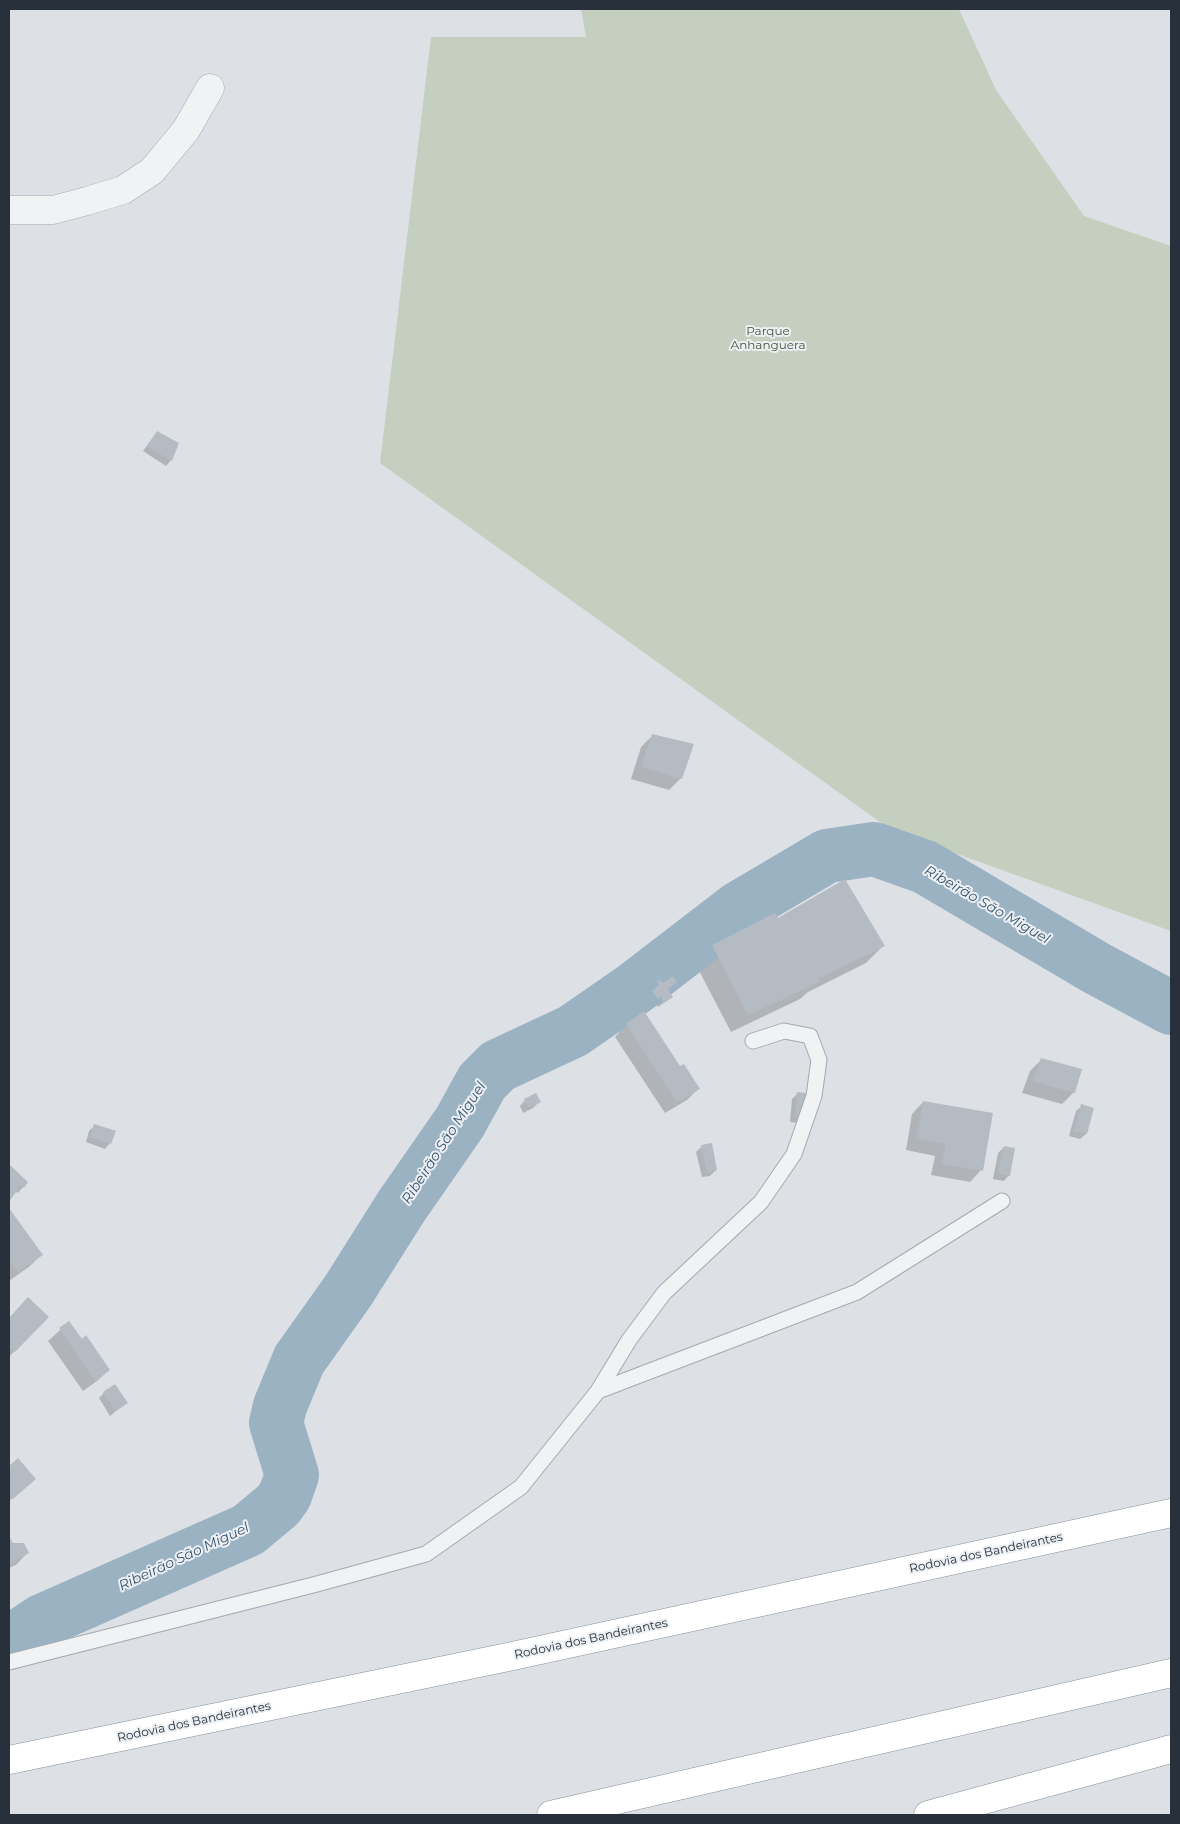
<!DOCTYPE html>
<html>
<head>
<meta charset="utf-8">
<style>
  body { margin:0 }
  #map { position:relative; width:1180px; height:1824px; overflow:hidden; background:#dde1e6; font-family:Montserrat,sans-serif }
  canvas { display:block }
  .frame { position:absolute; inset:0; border:10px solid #28313b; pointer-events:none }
</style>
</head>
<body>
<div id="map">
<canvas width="1180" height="1824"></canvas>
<div class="frame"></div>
</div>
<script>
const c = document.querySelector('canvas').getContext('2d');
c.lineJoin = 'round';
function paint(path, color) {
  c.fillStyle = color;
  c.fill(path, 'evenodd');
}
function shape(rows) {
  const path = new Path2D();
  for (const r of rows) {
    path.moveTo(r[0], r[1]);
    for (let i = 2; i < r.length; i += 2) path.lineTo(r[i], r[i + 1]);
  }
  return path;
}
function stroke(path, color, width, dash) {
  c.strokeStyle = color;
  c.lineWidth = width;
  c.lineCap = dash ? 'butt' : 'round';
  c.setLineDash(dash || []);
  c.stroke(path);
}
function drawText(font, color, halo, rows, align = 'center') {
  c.font = font + ' Montserrat,sans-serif';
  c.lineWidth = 4;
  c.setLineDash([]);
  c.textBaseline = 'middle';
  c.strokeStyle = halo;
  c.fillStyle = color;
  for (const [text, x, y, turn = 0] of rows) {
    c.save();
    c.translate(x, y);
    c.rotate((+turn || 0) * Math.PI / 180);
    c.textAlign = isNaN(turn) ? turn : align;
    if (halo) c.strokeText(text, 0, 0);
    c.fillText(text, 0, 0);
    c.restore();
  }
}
const green = shape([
  [581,9,959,9,996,90,1084,216,1171,246,1171,931,891,830,380,463,431,37,586,37]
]);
const shadow = shape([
  [157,432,171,460,166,466,143,451],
  [653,735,681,778,669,790,631,779,641,747],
  [778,919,883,946,866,963,808,992,800,999,731,1032,695,963,713,946],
  [660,981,663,985,676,982,667,990,665,1002,658,1007,654,1002,652,1003,647,997,653,991,652,988],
  [644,1013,679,1068,698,1089,687,1100,665,1113,615,1037,626,1025],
  [1042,1059,1074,1092,1062,1104,1022,1093,1030,1071],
  [797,1094,804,1094,798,1123,790,1122,792,1099],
  [525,1100,539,1102,533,1108,523,1113,520,1106],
  [923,1102,981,1170,970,1182,931,1175,935,1156,906,1150,912,1114],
  [1082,1106,1093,1109,1086,1134,1080,1139,1069,1136,1076,1111],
  [94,1126,110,1143,105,1149,86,1142,89,1131],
  [701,1147,716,1170,710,1176,702,1177,696,1152],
  [1004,1147,1009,1175,1004,1181,993,1179,998,1153],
  [9,1166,27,1182,18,1193,15,1191,9,1200],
  [9,1210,41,1255,30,1266,9,1281],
  [28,1299,47,1317,9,1357,9,1319],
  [68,1323,81,1340,109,1370,97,1381,83,1391,48,1341],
  [104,1393,127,1402,110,1416,99,1398],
  [18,1460,29,1484,9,1501,9,1467],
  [9,1539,12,1544,27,1553,16,1565,9,1568]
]);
const river = shape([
  [9,1643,42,1621,248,1530,278,1505,285,1495,292,1475,276,1423,280,1406,299,1360,348,1291,401,1207,460,1122,482,1082,498,1066,573,1031,635,988,739,908,827,856,874,849,925,867,1098,969,1171,1008]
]);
const building = shape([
  [157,431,179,443,172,461,147,446],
  [652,734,694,744,682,779,641,767],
  [845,879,885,946,818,979,819,982,748,1015,712,945,775,913,778,918],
  [673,976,677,982,668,989,673,997,664,1003,661,997,658,999,652,991,659,985,657,982,660,979,663,983],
  [644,1011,680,1066,684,1064,700,1089,677,1102,626,1024],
  [1041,1058,1082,1069,1075,1093,1033,1081],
  [797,1092,806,1093,805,1118,795,1116],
  [536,1093,541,1102,529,1108,524,1099],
  [923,1101,993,1113,983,1171,942,1164,946,1144,917,1138],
  [1081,1104,1094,1108,1087,1134,1074,1131],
  [94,1124,116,1131,111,1144,90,1137],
  [712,1143,717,1170,707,1173,701,1145],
  [1004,1146,1015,1148,1010,1176,998,1173],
  [9,1164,28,1182,24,1188,21,1185,9,1202],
  [9,1208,43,1255,18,1272,9,1260],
  [28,1297,49,1317,15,1352,9,1346,9,1318],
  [69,1321,82,1339,86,1335,110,1370,95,1381,59,1328],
  [115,1384,128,1403,116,1411,103,1392],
  [18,1458,36,1479,13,1499,9,1494,9,1466],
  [9,1536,13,1543,24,1543,29,1553,9,1564]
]);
const lane = shape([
  [598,1391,629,1340,664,1293,761,1202,794,1154,814,1096,819,1060,810,1036,784,1031,753,1041],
  [9,1662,317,1584,426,1554,521,1487,598,1391,857,1292,1002,1201]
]);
const street = shape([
  [9,210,53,210,87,201,123,190,152,171,186,130,210,88]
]);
const highway = shape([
  [9,1760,508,1657,1171,1513],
  [551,1815,1171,1673],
  [928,1815,1171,1749]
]);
const parkNames = [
  ["Parque",768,331],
  ["Anhanguera",768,345]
];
const streetNames = [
  ["Rodovia dos Bandeirantes",986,1553,-12],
  ["Rodovia dos Bandeirantes",591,1639,-12],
  ["Rodovia dos Bandeirantes",194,1722,-12]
];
const waterNames = [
  ["Ribeirão São Miguel",987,905,30],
  ["Ribeirão São Miguel",444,1143,-57],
  ["Ribeirão São Miguel",184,1557,-25]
];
paint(green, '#c5cfbf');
paint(shadow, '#0003');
stroke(river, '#9bb2c3', 54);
paint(building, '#b5bbc2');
stroke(lane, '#a3a9af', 17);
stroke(street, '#a3a9af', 29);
stroke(highway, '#86909b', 29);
stroke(lane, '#f0f2f4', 15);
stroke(street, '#f0f2f4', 28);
stroke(highway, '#fff', 28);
drawText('12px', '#3f5537', '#ecf0f4', parkNames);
drawText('12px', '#28313b', '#ecf0f4', streetNames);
drawText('italic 14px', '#36536b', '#ecf0f4', waterNames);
</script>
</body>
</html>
